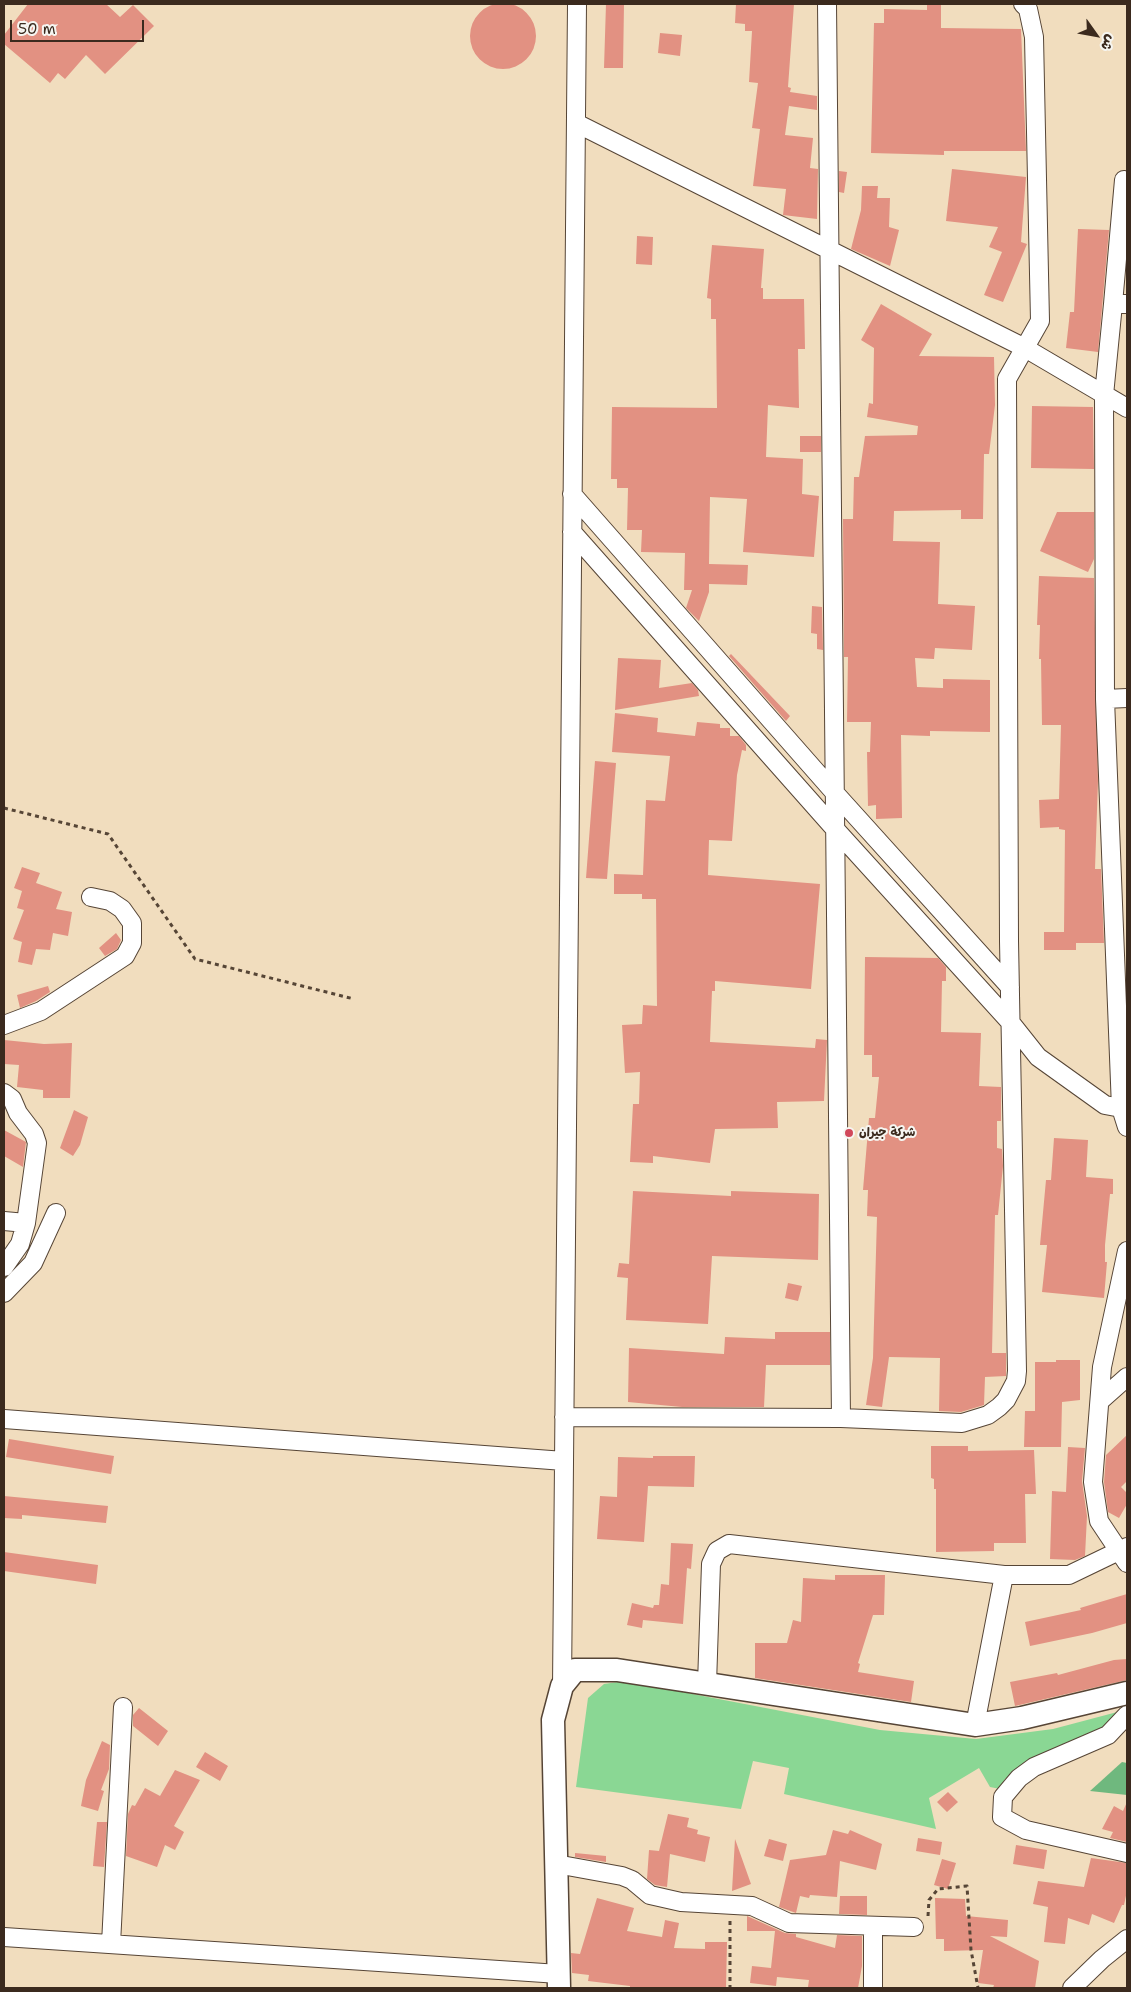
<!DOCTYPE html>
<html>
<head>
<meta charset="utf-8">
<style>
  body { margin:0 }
  #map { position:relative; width:1131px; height:1992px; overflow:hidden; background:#f1ddbe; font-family:"Shantell Sans","Playpen Sans Arabic",sans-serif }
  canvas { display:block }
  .frame { position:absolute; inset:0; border:5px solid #3b2a1e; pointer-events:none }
  .north { position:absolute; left:1071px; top:10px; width:50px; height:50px; -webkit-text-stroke:4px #f6f6f2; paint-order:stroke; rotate:122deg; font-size:14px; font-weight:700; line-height:20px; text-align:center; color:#3b2a1e }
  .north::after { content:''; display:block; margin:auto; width:18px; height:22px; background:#3b2a1e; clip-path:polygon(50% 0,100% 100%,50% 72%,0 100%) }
  .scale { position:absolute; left:10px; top:20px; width:134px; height:22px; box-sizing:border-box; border:2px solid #3b2a1e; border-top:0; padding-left:6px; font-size:15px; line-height:18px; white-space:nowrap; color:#3b2a1e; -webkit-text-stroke:4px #f6f6f2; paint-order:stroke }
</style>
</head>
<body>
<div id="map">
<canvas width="1131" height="1992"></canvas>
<div class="frame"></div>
<div class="north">ش</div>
<div class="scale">50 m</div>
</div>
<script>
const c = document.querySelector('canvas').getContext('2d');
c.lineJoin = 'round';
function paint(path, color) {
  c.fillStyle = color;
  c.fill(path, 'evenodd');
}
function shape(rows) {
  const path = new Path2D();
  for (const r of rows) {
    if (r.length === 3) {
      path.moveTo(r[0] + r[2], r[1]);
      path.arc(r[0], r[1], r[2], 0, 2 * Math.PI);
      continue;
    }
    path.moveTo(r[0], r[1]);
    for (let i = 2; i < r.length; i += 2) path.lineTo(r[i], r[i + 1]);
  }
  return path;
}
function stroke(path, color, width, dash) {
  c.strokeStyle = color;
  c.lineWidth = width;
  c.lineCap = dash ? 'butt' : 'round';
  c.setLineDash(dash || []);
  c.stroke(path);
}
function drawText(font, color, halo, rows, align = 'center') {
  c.font = font + ' "Shantell Sans","Playpen Sans Arabic",sans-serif';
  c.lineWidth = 4;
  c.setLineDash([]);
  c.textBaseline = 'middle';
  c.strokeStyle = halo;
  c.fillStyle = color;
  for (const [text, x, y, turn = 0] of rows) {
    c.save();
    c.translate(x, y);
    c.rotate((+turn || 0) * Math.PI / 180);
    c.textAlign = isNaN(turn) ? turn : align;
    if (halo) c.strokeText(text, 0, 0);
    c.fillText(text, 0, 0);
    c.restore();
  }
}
const green = shape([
  [625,1681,880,1730,976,1739,1053,1729,1121,1711,1101,1730,1027,1763,1005,1779,1000,1789,990,1787,979,1768,929,1798,936,1829,784,1794,789,1768,753,1761,741,1809,576,1787,588,1698,604,1684]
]);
const forest = shape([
  [1122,1762,1127,1763,1127,1795,1090,1791]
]);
const building = shape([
  [503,36,33],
  [28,4,106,4,120,17,133,5,154,26,105,74,86,55,65,79,58,73,50,83,4,44,4,35],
  [606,4,624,4,623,68,604,68],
  [736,4,794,4,788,87,791,88,790,92,817,96,817,110,789,106,785,135,813,138,810,168,818,169,817,219,783,215,786,189,753,186,760,129,752,128,758,83,749,82,752,31,745,31,745,24,735,23],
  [927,4,941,4,941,28,1021,29,1026,151,944,151,944,155,871,153,874,23,884,23,884,9,927,10],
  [660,33,682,35,680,56,658,53],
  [952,169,1026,177,1021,242,1027,244,1003,302,984,295,1002,252,989,247,998,227,946,221],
  [839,171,847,172,844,193,839,192],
  [862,186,878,186,877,198,890,198,889,227,899,230,890,266,851,249,861,210],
  [1078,229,1109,230,1098,352,1066,348,1070,312,1074,312],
  [637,236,653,237,652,265,636,264],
  [712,245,764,249,761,288,763,288,763,299,804,299,805,349,798,349,799,408,768,405,766,457,803,459,802,494,819,496,814,557,743,552,747,499,710,497,709,564,748,565,747,585,709,584,709,592,699,621,686,608,692,590,684,590,685,553,641,552,642,530,627,530,628,488,617,488,617,479,611,479,612,407,717,408,716,319,711,319,711,299,707,298],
  [881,304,932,334,919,356,994,357,995,405,989,454,984,454,983,519,961,519,961,510,894,511,893,541,940,542,938,604,975,606,972,650,935,648,934,659,915,658,917,687,943,688,943,679,990,680,990,732,930,731,930,736,901,735,902,818,876,819,876,805,868,806,867,752,870,752,871,722,847,722,848,657,844,657,843,519,853,519,854,477,859,477,865,436,917,435,918,426,867,417,869,403,873,404,874,348,861,340],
  [1032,406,1093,407,1094,469,1031,468],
  [800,436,821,436,821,452,800,452],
  [1057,512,1094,512,1094,559,1088,572,1040,551],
  [1039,576,1094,578,1098,781,1095,869,1101,869,1104,943,1076,943,1076,950,1044,950,1044,932,1064,932,1065,830,1059,829,1059,827,1040,828,1039,800,1059,799,1061,725,1042,725,1041,659,1039,659,1040,625,1037,625],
  [812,606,822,607,823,650,817,649,817,634,811,633],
  [731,654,790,716,786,721,729,656],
  [618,658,661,660,659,688,692,683,698,690,699,696,615,710],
  [615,713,658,718,657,732,695,736,697,722,720,724,720,728,730,728,730,736,739,736,746,745,746,751,742,750,737,775,732,841,709,840,708,875,820,884,811,989,715,981,715,991,712,991,710,1042,815,1048,816,1039,827,1040,824,1101,777,1102,778,1128,715,1129,710,1163,653,1156,653,1163,630,1162,633,1104,639,1104,640,1072,625,1073,622,1025,642,1024,643,1005,657,1006,656,899,642,899,642,894,614,894,614,874,643,875,646,800,665,801,670,756,612,752],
  [595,761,616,763,607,879,586,878],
  [22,867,40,873,36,883,62,892,56,909,72,912,68,936,53,933,50,950,36,949,32,965,18,962,22,942,13,939,24,910,17,908,22,891,14,888],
  [116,933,121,940,117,949,105,956,99,948],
  [865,957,938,958,946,967,946,981,942,981,941,1032,981,1033,979,1086,1001,1087,1001,1121,997,1121,997,1148,1002,1149,1003,1166,998,1215,995,1215,992,1353,1006,1353,1006,1376,985,1377,984,1405,961,1412,939,1411,940,1358,889,1357,882,1407,866,1405,873,1358,877,1217,867,1216,868,1190,863,1190,869,1118,875,1118,879,1077,872,1077,872,1055,864,1055],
  [48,986,50,992,36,1001,20,1008,17,995],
  [4,1040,44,1044,72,1043,70,1098,43,1098,43,1090,17,1087,19,1065,4,1064],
  [74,1110,88,1117,80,1145,73,1156,60,1148],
  [4,1130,26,1142,23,1167,4,1156],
  [1054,1138,1088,1140,1086,1177,1113,1179,1113,1194,1110,1194,1105,1245,1105,1262,1107,1262,1104,1298,1042,1292,1047,1245,1040,1245,1046,1180,1051,1180],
  [633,1191,731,1196,731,1191,819,1194,818,1260,712,1256,708,1324,626,1320,628,1278,617,1277,619,1263,629,1264],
  [788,1283,802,1286,798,1301,785,1298],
  [775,1332,830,1332,830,1365,766,1365,764,1407,682,1407,628,1402,629,1348,724,1354,725,1337,775,1339],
  [1056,1360,1080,1360,1080,1400,1062,1402,1061,1447,1024,1447,1025,1411,1035,1411,1035,1362,1056,1362],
  [1127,1435,1127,1481,1121,1487,1127,1493,1127,1504,1119,1518,1108,1512,1104,1482,1106,1455],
  [9,1439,114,1456,111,1474,6,1457],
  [931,1446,968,1446,968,1451,1034,1450,1036,1494,1025,1494,1026,1543,994,1543,994,1551,936,1552,936,1489,934,1489,934,1479,931,1478],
  [1068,1447,1085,1448,1082,1481,1087,1516,1085,1556,1075,1560,1050,1559,1052,1491,1066,1492],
  [653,1456,695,1456,694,1487,648,1486,644,1542,597,1539,600,1496,617,1497,618,1457,653,1458],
  [4,1496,108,1506,106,1523,22,1515,22,1519,4,1518],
  [671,1543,693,1544,691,1569,687,1568,683,1624,643,1620,642,1628,627,1625,632,1603,653,1608,654,1605,659,1605,661,1584,669,1585],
  [4,1552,98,1565,96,1584,4,1571],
  [835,1575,885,1575,884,1615,873,1615,858,1663,860,1664,858,1672,914,1681,911,1702,755,1678,755,1643,787,1643,793,1620,801,1622,803,1578,835,1580],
  [1127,1594,1127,1623,1092,1633,1030,1646,1025,1622,1081,1610,1080,1608],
  [1127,1659,1127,1680,1015,1706,1010,1682,1057,1673,1058,1675,1114,1660],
  [139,1708,168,1731,158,1746,133,1726,133,1715],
  [102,1741,110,1745,109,1769,101,1790,104,1791,98,1811,81,1806,86,1780],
  [205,1752,228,1766,220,1781,196,1767],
  [175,1770,200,1780,174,1826,184,1832,175,1850,165,1845,157,1867,126,1856,128,1814,132,1805,135,1806,145,1788,160,1796],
  [948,1792,958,1802,947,1812,937,1802],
  [1127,1802,1127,1842,1110,1838,1113,1832,1102,1829,1114,1806,1123,1811],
  [668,1814,689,1818,687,1827,698,1830,697,1834,710,1837,705,1862,670,1854,667,1887,655,1885,647,1879,649,1850,659,1851],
  [97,1822,107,1822,104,1867,93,1866],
  [833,1830,848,1834,850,1830,882,1844,876,1870,840,1861,837,1897,810,1895,809,1898,800,1896,796,1913,779,1907,790,1860,826,1855],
  [918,1838,942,1842,940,1855,916,1851],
  [735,1839,751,1884,732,1891],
  [769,1839,787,1844,783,1861,764,1856],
  [1016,1845,1047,1850,1044,1869,1013,1864],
  [575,1853,606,1856,606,1862,575,1857],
  [1091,1858,1127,1863,1127,1891,1124,1905,1122,1905,1114,1923,1092,1914,1089,1925,1068,1918,1065,1944,1044,1942,1048,1907,1033,1904,1038,1881,1084,1887],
  [942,1859,956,1863,948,1889,934,1885],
  [840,1896,867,1896,867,1915,839,1914],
  [597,1898,634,1908,627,1931,662,1937,665,1920,679,1923,674,1948,705,1949,705,1942,727,1942,726,1988,630,1988,630,1986,588,1981,589,1975,572,1973,571,1953,580,1954],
  [935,1898,965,1899,966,1916,1008,1920,1007,1937,990,1936,1039,1961,1035,1988,993,1988,994,1985,978,1983,983,1950,944,1951,944,1939,936,1939],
  [747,1916,785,1933,796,1934,796,1937,835,1948,837,1935,862,1936,862,1966,858,1988,816,1988,808,1987,809,1980,777,1977,776,1986,750,1983,752,1966,771,1968,775,1931,747,1931]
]);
const path = shape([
  [4,808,108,834,195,959,354,999],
  [928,1916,929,1900,938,1889,967,1886,971,1950,978,1988],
  [730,1921,730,1988]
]);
const minor = shape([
  [827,4,841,1418],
  [576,123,1025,348,1127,408],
  [1113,304,1124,180],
  [1127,304,1113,304,1104,395,1105,699,1121,1108,1127,1127],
  [572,494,834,792,1010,987],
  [572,532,835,829,1011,1023,1038,1057,1105,1105,1121,1108],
  [1105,699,1127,698],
  [4,1025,41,1011,125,956,132,943,132,923,122,909,110,901,91,897],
  [4,1093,12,1099,18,1113,34,1134,37,1143,26,1223,4,1221],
  [1127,1251,1102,1367,1093,1482,1099,1521,1127,1563],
  [4,1267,20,1244,26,1223],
  [4,1293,33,1263,56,1213],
  [1101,1400,1127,1377],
  [564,1417,841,1418,962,1423,988,1415,999,1407,1006,1400,1016,1381,1017,1371,1009,941,1007,379,1040,321,1034,37,1028,9,1023,4],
  [4,1419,564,1461],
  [707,1684,711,1564,717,1551,729,1544,1004,1575,1069,1575,1127,1547],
  [562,1686,577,4],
  [1127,1715,1108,1735,1034,1767,1019,1778,1003,1797,1002,1817,1026,1830,1127,1853],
  [975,1725,1004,1575],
  [556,1864,622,1876,632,1880,650,1895,681,1902,752,1906,789,1923,914,1927],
  [4,1937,559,1974],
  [111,1944,123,1707],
  [873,1988,873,1926],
  [1072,1988,1102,1959,1127,1939]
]);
const tertiary = shape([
  [559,1988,553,1720,562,1686,575,1670,617,1670,975,1725,1022,1718,1127,1693]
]);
const markers = [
  [849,1133,5,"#d1495b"]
];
const poiNames = [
  ["شركة جيران",859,1133]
];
paint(green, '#8ad794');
paint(forest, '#6fb87e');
paint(building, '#e29182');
stroke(minor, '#564536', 20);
stroke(tertiary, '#564536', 25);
stroke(path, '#564536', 3, [4, 4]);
stroke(minor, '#fff', 18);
stroke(tertiary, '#fff', 22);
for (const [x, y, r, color] of markers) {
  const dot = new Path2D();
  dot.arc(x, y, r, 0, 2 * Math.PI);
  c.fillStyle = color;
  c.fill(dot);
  stroke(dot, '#f6f6f2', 2);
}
drawText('bold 12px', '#3b2a1e', '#f6f6f2', poiNames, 'left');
</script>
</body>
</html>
